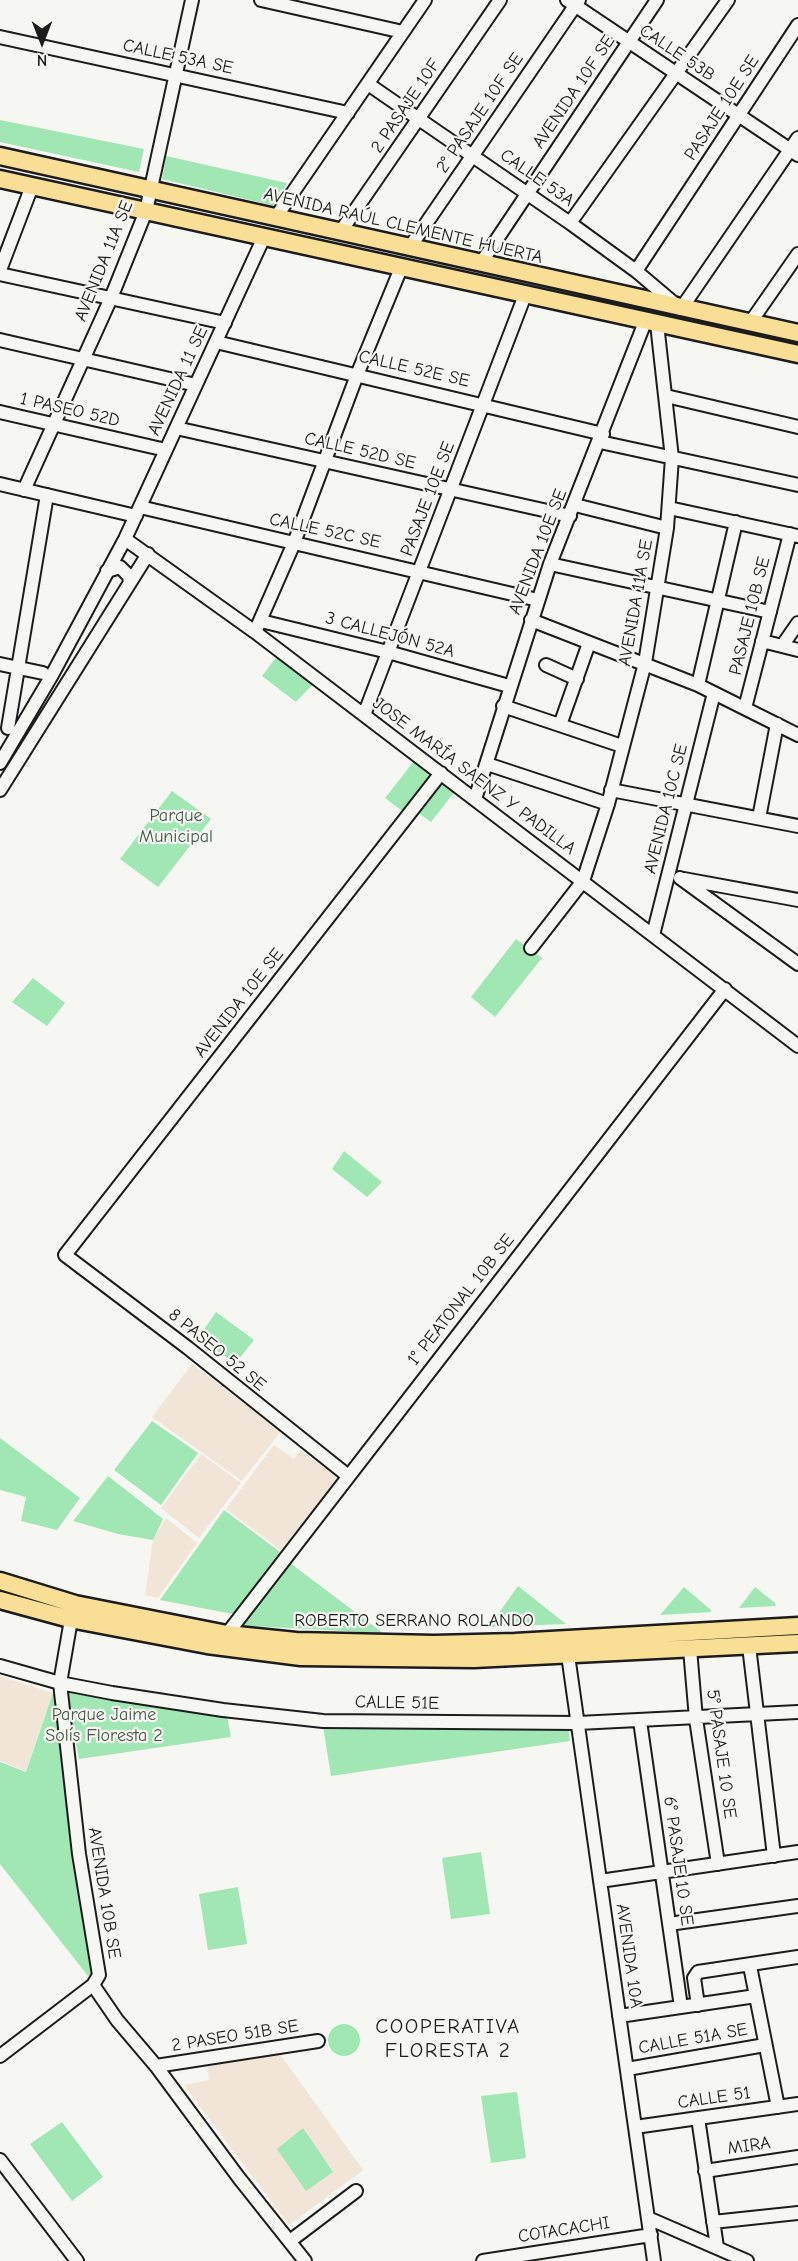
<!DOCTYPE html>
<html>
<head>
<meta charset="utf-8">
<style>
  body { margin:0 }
  #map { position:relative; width:798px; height:2261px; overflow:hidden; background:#f6f6f2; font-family:"Comic Neue",sans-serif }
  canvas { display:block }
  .north { position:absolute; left:12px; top:12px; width:60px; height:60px; -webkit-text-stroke:4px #f6f6f2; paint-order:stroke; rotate:180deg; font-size:16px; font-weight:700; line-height:24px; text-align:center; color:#1c1c1c }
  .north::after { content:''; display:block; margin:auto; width:21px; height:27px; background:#1c1c1c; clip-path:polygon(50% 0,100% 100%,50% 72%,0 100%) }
</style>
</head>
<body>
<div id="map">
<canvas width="798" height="2261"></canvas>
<div class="north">N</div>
</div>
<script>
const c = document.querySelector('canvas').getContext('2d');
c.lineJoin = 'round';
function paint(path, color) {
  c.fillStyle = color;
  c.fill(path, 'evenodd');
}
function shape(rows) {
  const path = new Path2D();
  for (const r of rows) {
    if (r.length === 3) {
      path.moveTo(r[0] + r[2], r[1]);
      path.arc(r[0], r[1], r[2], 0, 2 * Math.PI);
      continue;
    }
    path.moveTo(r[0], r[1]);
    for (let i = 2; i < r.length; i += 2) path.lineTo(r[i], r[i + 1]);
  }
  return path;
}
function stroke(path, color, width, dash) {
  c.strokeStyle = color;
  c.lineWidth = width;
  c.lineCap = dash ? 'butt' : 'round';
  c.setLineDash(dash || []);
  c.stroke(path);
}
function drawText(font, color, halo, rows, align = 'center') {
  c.font = font + ' "Comic Neue",sans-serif';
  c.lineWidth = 4.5;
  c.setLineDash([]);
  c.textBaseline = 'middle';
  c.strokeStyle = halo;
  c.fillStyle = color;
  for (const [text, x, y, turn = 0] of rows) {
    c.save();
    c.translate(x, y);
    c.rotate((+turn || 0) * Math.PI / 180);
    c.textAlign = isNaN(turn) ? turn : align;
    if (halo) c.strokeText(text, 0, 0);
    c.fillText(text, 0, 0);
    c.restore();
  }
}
const built = shape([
  [192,1364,281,1431,242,1481,152,1417],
  [274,1445,294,1459,300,1450,339,1477,281,1550,226,1509],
  [201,1454,241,1483,199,1538,161,1508],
  [166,1518,197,1543,158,1598,145,1595,153,1540],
  [0,1676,53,1693,26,1771,0,1761],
  [277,2050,363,2170,289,2225,184,2085,209,2080,207,2060]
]);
const green = shape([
  [0,120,144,149,139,172,0,142],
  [166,156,287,183,275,206,162,179],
  [278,655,314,683,296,702,262,676],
  [415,760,431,773,402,811,385,798],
  [442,781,456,790,431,822,417,812],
  [172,791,211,819,158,887,120,859],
  [516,939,542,958,495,1017,471,997],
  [33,978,65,1003,47,1026,12,1002],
  [344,1151,382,1182,367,1197,332,1169],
  [216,1312,254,1340,235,1364,199,1337],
  [152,1421,198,1453,161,1505,114,1470],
  [0,1438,80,1498,57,1530,21,1521,26,1497,0,1490],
  [108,1476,163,1519,153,1540,118,1534,73,1521],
  [224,1510,280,1552,233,1614,160,1600],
  [286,1560,383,1633,233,1625],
  [518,1586,566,1624,489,1627],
  [684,1587,711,1610,711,1612,660,1615],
  [755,1587,775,1603,776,1606,739,1608],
  [66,1689,227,1716,231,1737,79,1759],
  [53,1693,55,1694,94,1971,88,1976,0,1864,0,1762,26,1772],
  [323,1726,568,1727,570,1741,331,1776],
  [481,1852,490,1914,451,1919,442,1858],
  [238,1887,247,1944,208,1950,199,1894],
  [344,2040,16],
  [517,2092,526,2158,491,2163,481,2096],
  [62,2122,103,2177,72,2201,30,2144],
  [303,2128,333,2172,306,2191,277,2149]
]);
const minor = shape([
  [261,0,403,32],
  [567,0,798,155],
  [0,37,348,113],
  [368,84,570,223,636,271,681,309,798,138],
  [276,217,425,0],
  [570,223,728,0],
  [341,231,500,0],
  [410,247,579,0],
  [481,263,657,0],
  [0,270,32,186],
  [636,271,798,25],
  [0,274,225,323],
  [750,323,798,254],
  [0,340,196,385],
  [216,342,603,434],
  [666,396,798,427],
  [0,412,166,450],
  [176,428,570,516],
  [600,442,798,485],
  [0,484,136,516],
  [24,490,111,298,146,211,192,0],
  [575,505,667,528],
  [140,507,538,600],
  [669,508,797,536],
  [125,539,255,632,798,1046],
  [550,564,770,612],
  [107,571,120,567,129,576,130,583],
  [531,620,698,685,798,735],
  [261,621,388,652,509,686],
  [255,632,294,543,357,375,401,268],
  [762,641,798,650],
  [782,646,798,623],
  [0,664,43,673],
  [546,665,577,679],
  [698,685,736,522],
  [503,706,622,746],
  [745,708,790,534],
  [364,715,525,295],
  [560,725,589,643],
  [8,728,47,495],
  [0,763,52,675,125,539,264,237],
  [487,764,608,804],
  [0,790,148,554],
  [611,790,798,826],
  [475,799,550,564,645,322],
  [759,818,777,724],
  [680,878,798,964],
  [684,879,798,900],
  [653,935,714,693],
  [531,948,583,881,608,804,645,663,667,528,672,458,657,324],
  [347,1475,188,1348,65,1255,441,773],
  [227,1634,725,989],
  [749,1646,774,1856],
  [690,1649,696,1719,718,1864],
  [568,1655,654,2261],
  [0,1666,60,1683,112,1693,223,1710,323,1721,578,1723,798,1712],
  [640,1721,681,2007],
  [600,1881,798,1852],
  [669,1924,798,1906],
  [750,1966,778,2107],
  [93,1985,117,2020,156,2066,239,2178,305,2261],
  [698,2005,694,1978,698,1972,798,1957],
  [619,2016,756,1996],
  [0,2056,93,1985,99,1975,79,1854,60,1683,72,1614],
  [156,2066,318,2041],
  [627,2069,765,2045],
  [698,2118,717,2247],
  [635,2127,798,2104],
  [0,2160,77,2261],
  [705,2171,798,2157],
  [648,2218,747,2261],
  [713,2222,798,2213],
  [290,2241,356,2191],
  [483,2261,651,2235]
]);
const major = shape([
  [0,156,798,333],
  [0,179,798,354],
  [0,1581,75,1604,227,1634,296,1641,434,1644,515,1642,798,1626],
  [0,1600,70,1619,207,1645,301,1657,474,1659,798,1643]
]);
const streetNames = [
  ["CALLE 53B",677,53,34],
  ["CALLE 53A SE",178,57,12],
  ["AVENIDA 10F SE",574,92,-56],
  ["2 PASAJE 10F",406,106,-56],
  ["PASAJE 10E SE",722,108,-57],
  ["2° PASAJE 10F SE",480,113,-56],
  ["CALLE 53A",537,178,35],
  ["AVENIDA RAÚL CLEMENTE HUERTA",403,226,13],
  ["AVENIDA 11A SE",104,261,-68],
  ["CALLE 52E SE",414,369,13],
  ["AVENIDA 11 SE",178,381,-65],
  ["1 PASEO 52D",70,410,13],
  ["CALLE 52D SE",360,451,13],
  ["PASAJE 10E SE",428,499,-69],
  ["CALLE 52C SE",325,531,12],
  ["AVENIDA 10E SE",538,552,-69],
  ["AVENIDA 11A SE",636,603,-80],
  ["PASAJE 10B SE",750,616,-76],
  ["3 CALLEJÓN 52A",390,635,15],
  ["JOSE MARÍA SAENZ Y PADILLA",474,776,37],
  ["AVENIDA 10C SE",666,809,-76],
  ["AVENIDA 10E SE",239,1003,-52],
  ["1° PEATONAL 10B SE",461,1300,-52],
  ["8 PASEO 52 SE",217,1350,39],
  ["ROBERTO SERRANO ROLANDO",414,1621],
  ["CALLE 51E",397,1703,1],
  ["5° PASAJE 10 SE",721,1754,82],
  ["6° PASAJE 10 SE",678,1861,82],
  ["AVENIDA 10B SE",104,1893,81],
  ["AVENIDA 10A",629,1956,82],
  ["2 PASEO 51B SE",235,2036,-9],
  ["CALLE 51A SE",693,2039,-10],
  ["CALLE 51",714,2098,-8],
  ["MIRA",749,2146,-8],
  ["COTACACHI",564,2230,-9]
];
const parkNames = [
  ["Parque",176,816],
  ["Municipal",176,837],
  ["Parque Jaime",104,1715],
  ["Solís Floresta 2",104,1736]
];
const quarterNames = [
  ["COOPERATIVA",448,2027],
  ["FLORESTA 2",448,2051]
];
paint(built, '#f0e5d6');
paint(green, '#a1e7b4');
stroke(minor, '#1c1c1c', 16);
stroke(major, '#1c1c1c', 21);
stroke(minor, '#f6f6f2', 12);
stroke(major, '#f9df96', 16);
drawText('18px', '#1c1c1c', '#f6f6f2', streetNames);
drawText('18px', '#44594a', '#f6f6f2', parkNames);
c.letterSpacing = '1.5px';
drawText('21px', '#1c1c1c', '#f6f6f2', quarterNames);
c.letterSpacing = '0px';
</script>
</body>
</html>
